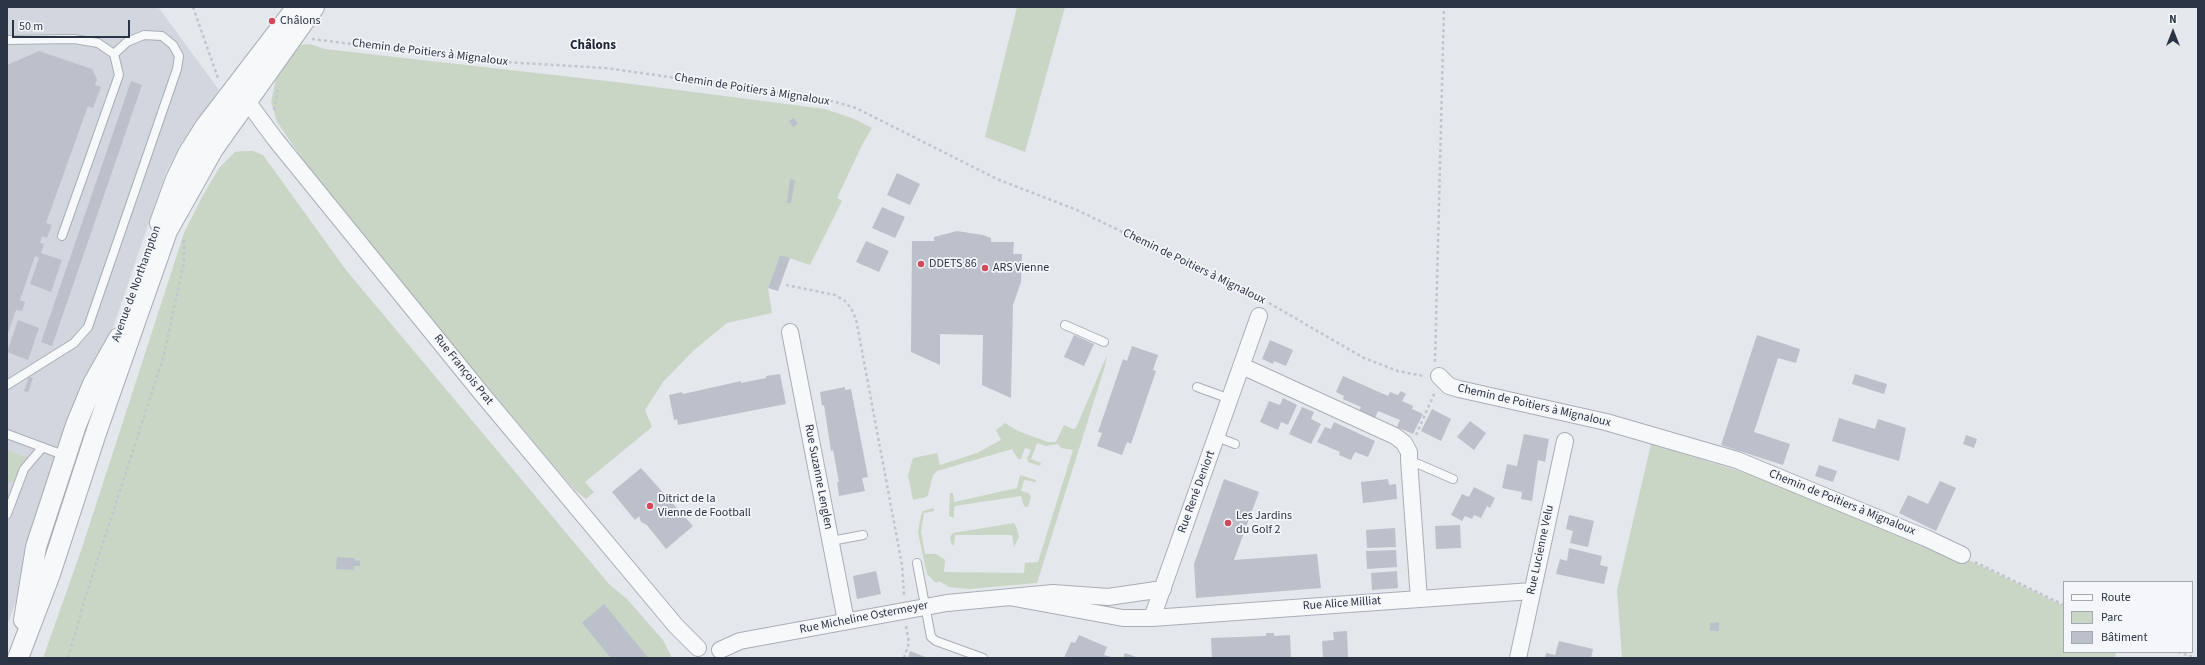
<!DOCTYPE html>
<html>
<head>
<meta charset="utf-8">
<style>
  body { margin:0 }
  #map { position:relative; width:2205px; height:665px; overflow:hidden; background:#e4e7ec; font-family:"Source Sans 3",sans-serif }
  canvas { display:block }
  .frame { position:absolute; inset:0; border:8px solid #2b3445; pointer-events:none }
  .legend { position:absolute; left:2063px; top:581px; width:130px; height:72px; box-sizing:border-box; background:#f4f6f9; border:1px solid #a4a8b1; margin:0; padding:5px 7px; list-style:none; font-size:12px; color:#2b3445 }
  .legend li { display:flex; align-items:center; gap:8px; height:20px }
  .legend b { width:20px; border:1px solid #a4a8b1 }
  .north { position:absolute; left:2153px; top:12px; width:40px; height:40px; -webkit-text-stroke:3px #f4f6f9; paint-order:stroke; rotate:0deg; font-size:11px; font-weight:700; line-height:16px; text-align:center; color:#2b3445 }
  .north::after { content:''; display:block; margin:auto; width:14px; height:18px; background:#2b3445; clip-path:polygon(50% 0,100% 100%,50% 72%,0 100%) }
  .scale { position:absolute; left:12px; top:20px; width:118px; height:18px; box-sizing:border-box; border:2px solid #2b3445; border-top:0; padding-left:5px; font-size:12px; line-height:14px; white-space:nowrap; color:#2b3445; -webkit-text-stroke:3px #f4f6f9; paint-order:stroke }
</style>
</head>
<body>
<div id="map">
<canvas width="2205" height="665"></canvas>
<div class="frame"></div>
<ul class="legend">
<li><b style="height:5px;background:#f7f8fa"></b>Route</li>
<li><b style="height:11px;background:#c9d6c5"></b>Parc</li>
<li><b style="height:11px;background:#bbc0ca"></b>Bâtiment</li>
</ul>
<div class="north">N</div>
<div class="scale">50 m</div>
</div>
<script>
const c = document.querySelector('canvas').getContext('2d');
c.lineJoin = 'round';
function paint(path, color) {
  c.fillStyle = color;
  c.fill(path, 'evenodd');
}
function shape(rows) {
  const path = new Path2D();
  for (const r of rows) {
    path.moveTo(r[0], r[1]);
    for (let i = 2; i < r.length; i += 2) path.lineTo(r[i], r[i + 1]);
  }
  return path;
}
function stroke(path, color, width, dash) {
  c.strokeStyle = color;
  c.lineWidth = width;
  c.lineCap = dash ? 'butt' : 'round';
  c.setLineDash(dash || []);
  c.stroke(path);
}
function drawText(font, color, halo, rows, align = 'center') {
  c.font = font + ' "Source Sans 3",sans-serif';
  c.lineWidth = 3.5;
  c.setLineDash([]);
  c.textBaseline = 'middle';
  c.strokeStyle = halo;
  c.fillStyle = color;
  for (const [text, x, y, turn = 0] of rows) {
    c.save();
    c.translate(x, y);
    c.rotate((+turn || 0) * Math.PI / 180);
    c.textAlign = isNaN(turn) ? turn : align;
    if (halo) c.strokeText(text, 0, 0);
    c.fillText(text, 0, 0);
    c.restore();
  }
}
const built = shape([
  [7,7,158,7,219,90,179,147,166,172,116,319,7,626]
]);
const green = shape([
  [1017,7,1065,7,1025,152,985,137],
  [310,44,325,49,616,82,825,109,852,118,872,128,862,145,837,198,842,201,810,265,780,255,768,288,772,313,727,323,693,351,663,382,645,410,652,427,585,482,594,492,586,499,575,490,561,474,404,287,320,184,277,122,271,102,276,79,297,49,301,45],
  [243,151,253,151,263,155,346,270,609,584,627,599,663,640,672,658,43,658,82,548,184,233,202,197,219,168,235,152],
  [1107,355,1105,366,1037,583,969,589,949,587,939,581,936,583,927,574,918,533,921,515,923,511,934,508,934,511,924,513,921,532,925,554,936,554,945,560,944,572,1024,573,1025,563,1038,562,1073,450,1061,448,1058,444,1046,446,1037,443,1031,459,1041,463,1040,466,1028,462,1027,458,1031,450,1025,448,1021,459,1018,459,1012,449,937,471,933,475,928,495,926,497,913,500,908,475,913,458,937,453,940,465,977,453,1001,440,996,430,1005,423,1018,431,1048,442,1056,442,1064,425,1073,429,1076,428],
  [1651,444,1769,480,1971,561,2064,606,2064,652,2116,652,2115,658,1622,658,1617,590],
  [7,450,28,458,15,480,7,484],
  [1020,475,1036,480,1036,482,1024,480,1021,491,1029,493,1031,497,1028,507,1024,506,1021,496,955,506,954,508,954,518,949,516,950,493,953,493,954,502,1017,488],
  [1014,523,1016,526,1019,537,1014,547,1012,535,955,535,954,546,951,543,950,537,953,533]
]);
const building = shape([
  [39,51,92,69,97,79,95,85,101,87,93,108,88,106,46,223,52,225,47,238,42,236,40,243,44,244,41,253,62,260,51,292,30,284,39,258,35,256,20,300,25,302,22,311,16,310,7,336,7,65],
  [131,81,142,85,52,346,41,342],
  [794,118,798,124,793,127,789,121],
  [897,173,920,184,910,205,887,195],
  [790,179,795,180,791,203,787,203],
  [882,207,905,217,895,238,872,228],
  [957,231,983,235,991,238,991,242,1014,242,1013,254,1022,254,1021,282,1013,305,1011,398,982,385,983,335,940,334,940,365,911,352,912,241,934,241,934,237],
  [866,241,889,251,879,272,856,262],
  [780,255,790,258,778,291,768,288],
  [18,320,39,328,28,360,7,352],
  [1074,335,1094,344,1084,366,1064,357],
  [1757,335,1800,349,1796,363,1778,358,1754,432,1790,444,1783,465,1721,445],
  [1270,340,1293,350,1286,366,1274,361,1273,364,1262,359],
  [1132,346,1158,355,1153,370,1156,371,1131,444,1127,442,1122,455,1097,446,1102,433,1098,432,1123,359,1127,361],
  [780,374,786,404,678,425,677,419,674,420,669,395,682,392,683,394,741,381,741,383,766,378,766,376],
  [1855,374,1887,384,1884,394,1852,384],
  [1343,376,1388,396,1390,392,1398,395,1401,391,1406,394,1402,401,1413,406,1412,409,1423,414,1413,434,1397,427,1400,420,1378,411,1375,418,1359,411,1361,407,1343,399,1344,396,1336,392],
  [29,377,33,378,28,392,24,391],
  [845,387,845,390,851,389,868,477,862,478,865,491,839,496,837,482,839,482,833,450,831,451,824,405,822,406,820,392],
  [1283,398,1297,405,1288,425,1281,422,1278,430,1260,422,1269,401,1280,405],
  [1302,407,1314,412,1311,419,1321,424,1311,444,1289,434],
  [1432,409,1451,419,1441,441,1421,431],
  [1839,418,1875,429,1878,419,1906,428,1899,461,1832,441],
  [1470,421,1486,433,1474,450,1457,437],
  [1334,422,1375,441,1368,457,1355,452,1351,460,1339,455,1340,452,1317,442,1325,427,1331,429],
  [1524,434,1549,439,1545,462,1538,460,1532,501,1521,499,1522,492,1502,488,1507,464,1517,466],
  [1966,435,1977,439,1974,448,1963,444],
  [1819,465,1837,471,1833,482,1815,476],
  [641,468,693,526,666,549,647,525,641,522,639,516,635,520,612,492],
  [1224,479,1259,492,1234,560,1317,554,1321,588,1196,598,1194,564],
  [1388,479,1389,485,1396,484,1397,499,1363,503,1361,482],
  [1940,481,1956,488,1936,531,1899,513,1908,495,1928,504],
  [1474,487,1495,498,1490,508,1487,506,1481,518,1474,515,1472,519,1465,516,1462,521,1451,515,1462,494,1469,497],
  [1569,515,1594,521,1588,547,1570,543,1573,531,1566,529],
  [1460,525,1461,548,1436,549,1435,526],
  [1395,528,1396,547,1367,548,1366,530],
  [1569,548,1602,556,1600,565,1608,567,1604,584,1556,574,1560,559,1567,561],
  [1396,550,1397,567,1367,569,1366,551],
  [337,557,355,558,355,560,360,561,360,566,354,566,354,570,336,569],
  [876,571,881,594,857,599,853,576],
  [1397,571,1398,588,1372,590,1371,573],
  [604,604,641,649,648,658,611,658,582,623],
  [1719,622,1719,631,1710,631,1710,623],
  [1347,631,1348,658,1323,658,1322,641,1334,640,1333,632],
  [1266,633,1274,633,1274,636,1290,635,1291,658,1212,658,1211,638,1266,636],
  [1079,635,1107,647,1104,655,1115,658,1064,658,1071,642,1075,643],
  [1559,641,1593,649,1591,658,1545,658,1546,653,1555,655],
  [910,651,928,658,908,658],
  [1125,653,1139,658,1123,658]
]);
const path = shape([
  [193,7,219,81],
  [312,39,487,61,606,68,825,99,856,108,997,179,1077,210,1263,300],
  [274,110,278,90],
  [786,285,835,295,845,301,851,308,856,319,902,565,904,595],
  [1269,303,1364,358,1398,371,1424,376],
  [1435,362,1444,7],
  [1416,435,1435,392],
  [1975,562,2064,605],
  [2178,652,2196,658],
  [68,658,86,595,164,355,184,262,184,240],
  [904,658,909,643,906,626]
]);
const service = shape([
  [7,40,74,39,98,43,114,54,119,75,62,236],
  [1065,325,1104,342],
  [7,385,74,343,88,327,177,69,179,56,173,45,162,36,144,35,127,42,114,54],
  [1197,387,1230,399],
  [7,434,66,456],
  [1217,437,1235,444],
  [1409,460,1453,479],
  [7,514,24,469,42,448],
  [831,541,863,535],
  [917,563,931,637,936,641,983,658]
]);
const minor = shape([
  [241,93,275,139,482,394,676,626,698,648],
  [790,332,846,621],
  [1242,366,1395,436,1404,443,1409,452,1409,460,1419,599],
  [1439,376,1449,386,1459,389,1606,422,1737,460,1926,538,1962,555],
  [1009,597,1123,618,1152,618,1532,591],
  [1152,618,1259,316],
  [720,650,740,641,947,603,1053,593,1108,597,1163,589],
  [1518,658,1565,441]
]);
const tertiary = shape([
  [160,223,176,179,188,154,205,127,297,7],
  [24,620,36,547,76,425,93,384,119,338],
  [18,658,50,574,96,433,167,231,213,149,314,7]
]);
const markers = [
  [272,21,4,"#d1495b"],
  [921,264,4,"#d1495b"],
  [985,268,4,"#d1495b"],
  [650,506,4,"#d1495b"],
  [1228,523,4,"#d1495b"]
];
const poiNames = [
  ["Châlons",280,21],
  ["DDETS 86",929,264],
  ["ARS Vienne",993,268],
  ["Ditrict de la",658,499],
  ["Vienne de Football",658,513],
  ["Les Jardins",1236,516],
  ["du Golf 2",1236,530]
];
const streetNames = [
  ["Chemin de Poitiers à Mignaloux",430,53,7],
  ["Chemin de Poitiers à Mignaloux",752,90,9],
  ["Chemin de Poitiers à Mignaloux",1194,267,26],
  ["Avenue de Northampton",137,284,-70],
  ["Rue François Prat",463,370,51],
  ["Chemin de Poitiers à Mignaloux",1534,406,13],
  ["Rue Suzanne Lenglen",818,477,79],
  ["Rue René Deniort",1197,492,-70],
  ["Chemin de Poitiers à Mignaloux",1842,503,22],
  ["Rue Lucienne Velu",1541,550,-78],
  ["Rue Alice Milliat",1342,604,-4],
  ["Rue Micheline Ostermeyer",864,618,-11]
];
const neighbourhoodNames = [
  ["Châlons",593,46]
];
paint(built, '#d2d6de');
paint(green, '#c9d6c5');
paint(building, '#bbc0ca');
stroke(service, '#a9aeb7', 10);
stroke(minor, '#a9aeb7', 18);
stroke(tertiary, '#a9aeb7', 22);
stroke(path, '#c2c5cb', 2.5, [3, 3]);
stroke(service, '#f7f8fa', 8);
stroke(minor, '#f7f8fa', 16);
stroke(tertiary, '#f7f8fa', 20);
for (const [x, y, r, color] of markers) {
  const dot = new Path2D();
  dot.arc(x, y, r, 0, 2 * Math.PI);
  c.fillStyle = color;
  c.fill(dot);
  stroke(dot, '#f4f6f9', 1.5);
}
drawText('12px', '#2b3445', '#f4f6f9', poiNames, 'left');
drawText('12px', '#2b3445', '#f4f6f9', streetNames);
drawText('bold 13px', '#1d2536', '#f4f6f9', neighbourhoodNames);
</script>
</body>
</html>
